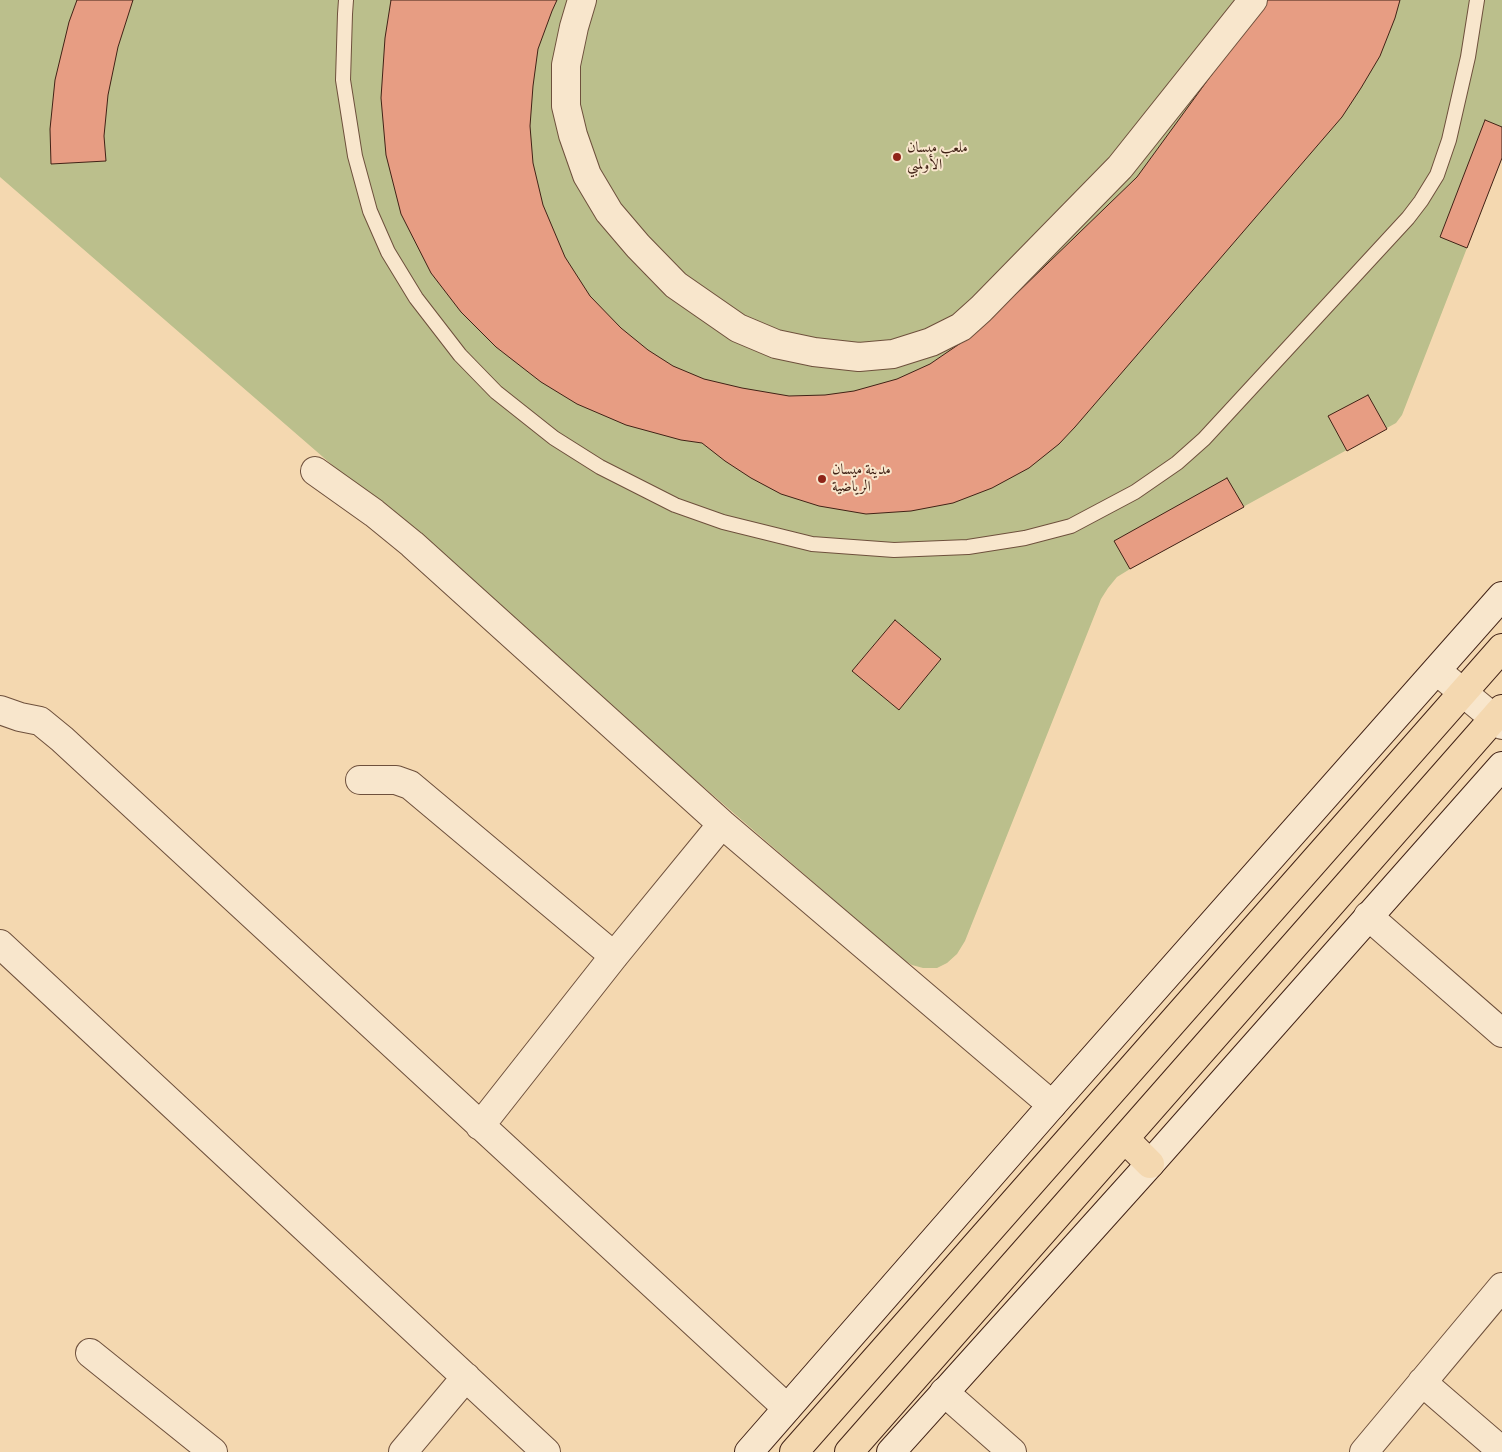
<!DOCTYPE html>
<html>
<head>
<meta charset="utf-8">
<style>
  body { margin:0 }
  canvas { display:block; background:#f4d8b0 }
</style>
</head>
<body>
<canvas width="1502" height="1452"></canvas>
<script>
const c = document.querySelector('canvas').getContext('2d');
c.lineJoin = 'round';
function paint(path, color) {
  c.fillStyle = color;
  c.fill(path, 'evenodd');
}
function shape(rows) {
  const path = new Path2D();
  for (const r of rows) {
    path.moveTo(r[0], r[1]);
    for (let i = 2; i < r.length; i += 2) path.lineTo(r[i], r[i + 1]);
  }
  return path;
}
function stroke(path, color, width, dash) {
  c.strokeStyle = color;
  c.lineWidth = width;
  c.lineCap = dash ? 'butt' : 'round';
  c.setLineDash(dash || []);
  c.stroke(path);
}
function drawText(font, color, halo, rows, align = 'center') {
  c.font = font + ' "Gentium Book Plus",Amiri,serif';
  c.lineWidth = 4;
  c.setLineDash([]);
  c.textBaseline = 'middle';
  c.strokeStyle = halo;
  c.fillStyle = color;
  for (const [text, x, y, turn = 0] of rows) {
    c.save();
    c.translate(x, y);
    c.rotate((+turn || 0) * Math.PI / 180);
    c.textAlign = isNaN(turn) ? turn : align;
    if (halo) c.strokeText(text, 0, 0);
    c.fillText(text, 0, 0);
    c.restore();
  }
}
const green = shape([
  [0,0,1502,0,1502,158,1402,415,1396,423,1130,569,1117,577,1108,588,1101,599,965,941,957,954,947,963,937,968,923,968,912,965,902,959,0,177]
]);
const building = shape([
  [77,0,133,0,118,47,108,95,104,136,106,161,51,164,50,129,55,80,69,22,77,0],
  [391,0,557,0,552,11,538,49,533,86,530,126,533,163,543,205,565,257,590,296,621,328,648,350,673,366,704,379,742,388,789,396,825,395,854,391,897,379,930,364,971,336,987,322,1137,177,1266,0,1400,0,1395,18,1380,56,1361,88,1342,117,1075,427,1059,444,1029,468,992,488,953,503,911,511,866,514,819,506,781,494,751,478,725,461,702,443,681,440,626,425,577,404,541,382,496,347,461,312,431,273,401,214,386,155,381,98,385,38,391,0],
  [1485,120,1502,127,1502,158,1467,248,1440,237,1485,120],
  [1368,395,1387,429,1347,451,1328,416,1368,395],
  [1227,478,1244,507,1130,569,1114,541,1227,478],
  [895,620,941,659,899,710,852,671,895,620]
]);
const lane = shape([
  [346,0,345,14,343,80,355,156,370,211,388,252,416,298,460,355,496,392,554,438,600,467,675,505,723,522,812,544,894,550,968,547,1025,538,1071,526,1135,492,1177,463,1204,439,1408,218,1421,201,1437,175,1449,140,1468,57,1477,0]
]);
const street = shape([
  [582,0,574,27,566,65,566,106,573,135,587,175,609,212,638,246,676,285,738,328,776,344,814,352,859,357,893,354,931,342,961,327,981,309,1120,167,1253,0],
  [315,471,374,513,412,544,722,824,1052,1105],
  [1437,671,1502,725],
  [0,710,20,717,40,721,62,739,787,1408],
  [360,780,396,780,410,785,614,956],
  [1368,916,1502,1033],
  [0,944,546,1452],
  [480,1126,614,956,722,824],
  [90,1353,213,1452],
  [1422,1382,1502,1451],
  [944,1392,1012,1452],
  [403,1452,466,1377],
  [1364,1452,1502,1287]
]);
const secondary = shape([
  [749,1452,1052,1105,1502,596],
  [891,1452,1150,1164,1502,766]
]);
const primary = shape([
  [1125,1139,1150,1164],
  [794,1452,1502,648],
  [849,1452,1502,709]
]);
const markers = [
  [897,157,5,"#8f2418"],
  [822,479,5,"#8f2418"]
];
const poiNames = [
  ["ملعب ميسان",907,148],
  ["الأولمبي",907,165],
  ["مدينة ميسان",832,470],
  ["الرياضية",832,487]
];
paint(green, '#bbbf8c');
paint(building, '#e79d83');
stroke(building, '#412216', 1);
stroke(lane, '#6e503c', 16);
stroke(street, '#6e503c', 30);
stroke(secondary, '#412216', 30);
stroke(primary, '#412216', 30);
stroke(lane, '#f8e6cc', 14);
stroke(street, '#f8e6cc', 28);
stroke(secondary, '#f8e6cc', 28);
stroke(primary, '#f4d8b0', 28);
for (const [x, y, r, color] of markers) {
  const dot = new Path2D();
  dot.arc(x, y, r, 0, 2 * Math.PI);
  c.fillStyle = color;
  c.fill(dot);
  stroke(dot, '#f8e6cc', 2);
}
drawText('15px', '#412216', '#f8e6cc', poiNames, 'left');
</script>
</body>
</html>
